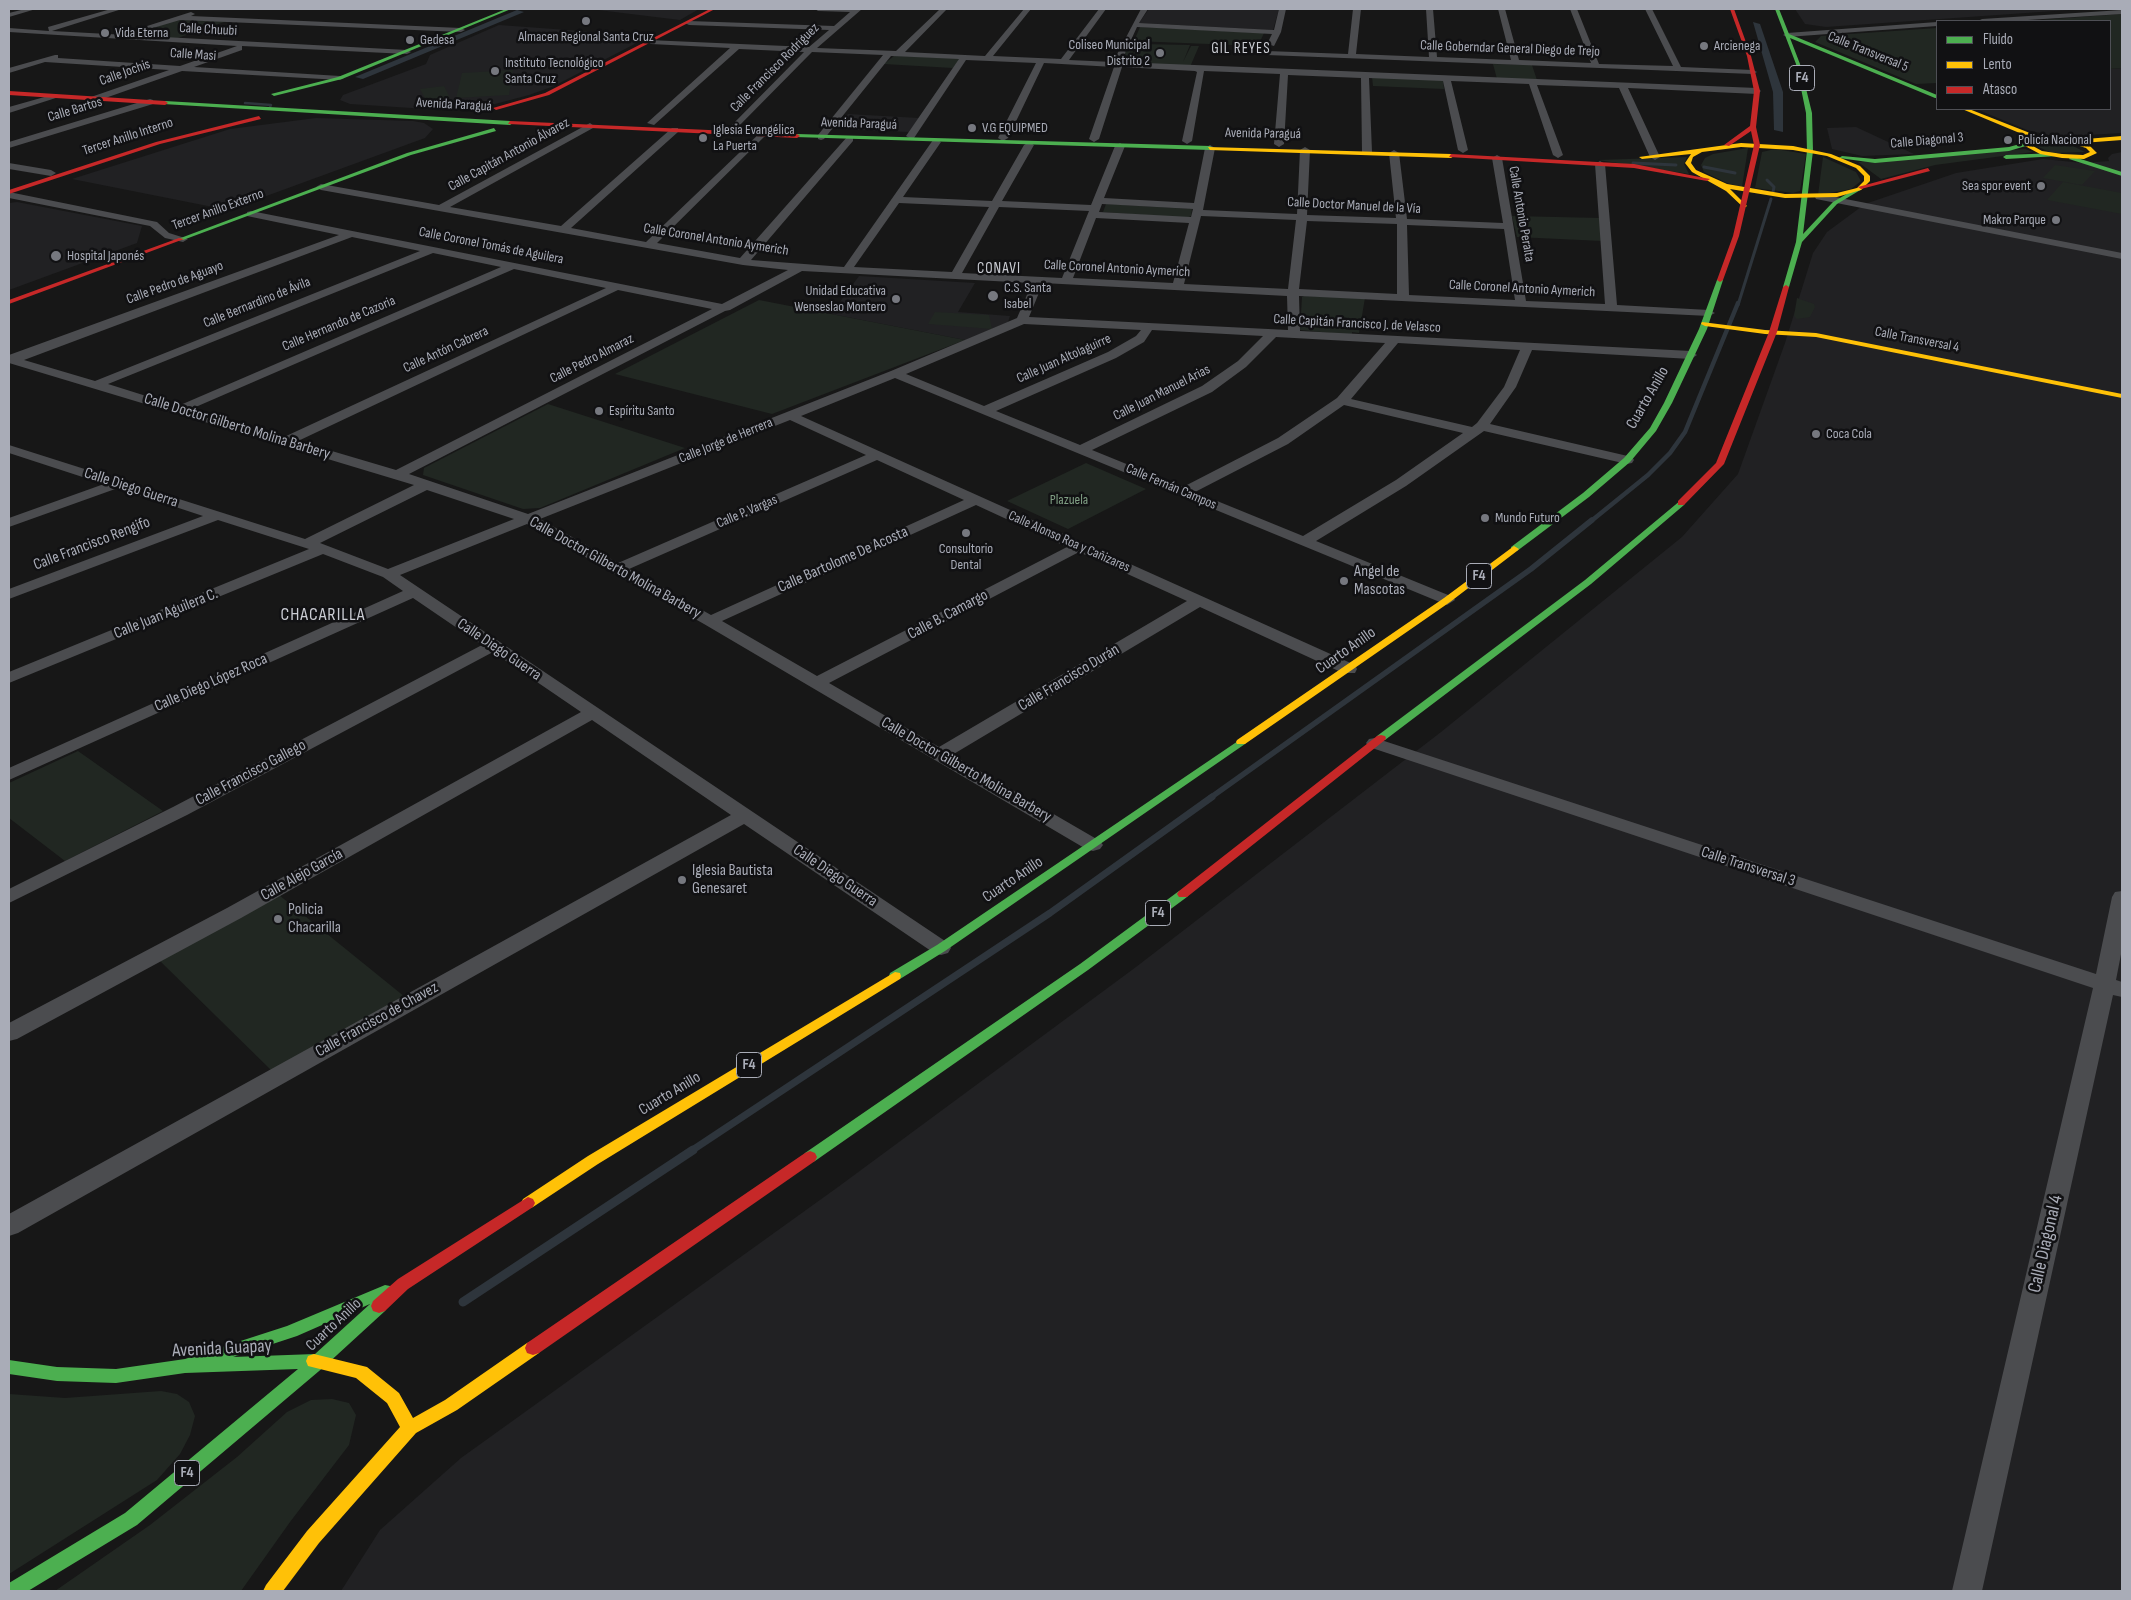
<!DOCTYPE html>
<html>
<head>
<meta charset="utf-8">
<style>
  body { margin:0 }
  #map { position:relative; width:2131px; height:1600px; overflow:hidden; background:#171717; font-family:"Sofia Sans Condensed",sans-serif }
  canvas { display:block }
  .frame { position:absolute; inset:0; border:10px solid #a9acb7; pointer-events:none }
  .legend { position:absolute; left:1936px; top:20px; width:175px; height:90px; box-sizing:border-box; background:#111113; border:1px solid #4e4f55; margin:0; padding:6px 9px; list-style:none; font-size:15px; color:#a9acb7 }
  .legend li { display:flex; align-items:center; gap:10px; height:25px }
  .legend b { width:25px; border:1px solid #4e4f55 }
</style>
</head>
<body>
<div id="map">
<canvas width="2131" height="1600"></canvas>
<div class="frame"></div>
<ul class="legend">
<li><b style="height:6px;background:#4caf50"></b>Fluido</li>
<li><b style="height:6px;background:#ffc107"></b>Lento</li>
<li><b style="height:6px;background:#c62828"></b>Atasco</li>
</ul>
</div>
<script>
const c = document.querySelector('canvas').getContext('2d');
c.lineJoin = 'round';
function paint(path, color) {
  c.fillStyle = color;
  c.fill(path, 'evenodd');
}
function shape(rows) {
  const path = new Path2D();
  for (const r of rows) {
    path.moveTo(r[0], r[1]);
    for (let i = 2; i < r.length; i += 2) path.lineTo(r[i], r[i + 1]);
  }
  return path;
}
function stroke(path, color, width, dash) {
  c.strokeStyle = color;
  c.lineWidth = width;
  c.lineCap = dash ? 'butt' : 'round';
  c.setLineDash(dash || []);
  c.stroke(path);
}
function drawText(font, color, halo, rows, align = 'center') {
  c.font = font + ' "Sofia Sans Condensed",sans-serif';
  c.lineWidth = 5;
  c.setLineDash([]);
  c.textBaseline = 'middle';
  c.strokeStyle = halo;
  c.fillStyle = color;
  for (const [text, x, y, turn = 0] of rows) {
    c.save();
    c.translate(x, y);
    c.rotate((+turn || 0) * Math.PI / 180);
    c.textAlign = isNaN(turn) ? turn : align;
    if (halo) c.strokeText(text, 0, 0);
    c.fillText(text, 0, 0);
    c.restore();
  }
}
const built = shape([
  [590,9,699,9,680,20],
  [1149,9,1279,9,1273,30,1139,23],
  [1795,9,2083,9,1826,27,1805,24],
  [499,25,650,36,554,86,529,95,495,104,427,109,350,104,340,100,343,95,426,64,430,55],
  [2122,68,2122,133,2088,135,2088,137,2076,138,2053,136,2027,130,1976,109,2110,109,2110,69],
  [848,114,919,118,909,132,836,129],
  [316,118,413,121,424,123,433,129,425,138,228,210,72,179,230,129],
  [1856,127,1914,154,1862,156,1832,149,1827,128],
  [2122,152,2122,1591,341,1591,380,1530,461,1458,838,1187,1136,967,1441,732,1682,537,1738,474,1785,343,1813,253,1827,232,1865,204,1956,173,2043,159,2083,163,2109,161,2108,158,2112,154],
  [17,202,142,226,137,243,9,290,9,203],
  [859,276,975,283,958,312,1010,316,1008,322,965,340,831,314]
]);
const green = shape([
  [2122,14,2122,68,2110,69,2110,21,2027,21],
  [177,20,227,21,172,40,126,36],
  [1140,27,1264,33,1258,46,1134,41],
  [1937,28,1937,83,1916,84,1815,42,1821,36],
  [1128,43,1137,43,1129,60,1139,44,1190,45,1183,62,1191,46,1199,46,1190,67,1122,63,1120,61],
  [894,56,959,58,960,60,953,68,884,64],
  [1493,64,1532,65,1537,80,1497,79],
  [513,70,509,95,456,98,462,73],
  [1372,77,1443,80,1444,89,1373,86],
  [444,86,450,98,426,100,420,89],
  [2040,142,2067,143,2085,152,2052,153,2036,146],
  [1748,148,1742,187,1727,183,1704,172,1701,165,1705,158,1713,154],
  [1775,149,1806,154,1800,191,1793,193,1755,188,1762,152],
  [2025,149,2033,152,1935,165,1881,179,1858,162],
  [1687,157,1684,164,1689,174,1598,160],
  [1823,157,1856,172,1861,181,1851,189,1818,195],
  [2055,165,2095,171,2082,185,2043,178],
  [2063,182,2122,193,2122,214,2047,200],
  [1106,204,1192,209,1191,216,1186,218,1103,212],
  [1512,216,1601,218,1602,241,1517,237],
  [1304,296,1365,298,1359,333,1352,332,1352,335,1300,330,1302,297],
  [1797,298,1814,304,1815,307,1810,317,1797,319,1794,316],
  [759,300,965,340,772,414,615,374],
  [935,312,989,315,992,329,928,324],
  [548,404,685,448,540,508,523,509,423,475,424,468],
  [1086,463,1146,489,1068,529,1007,501],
  [78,751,163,811,65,861,9,818,9,783],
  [279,895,405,997,273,1072,160,961],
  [161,1391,177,1394,189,1402,195,1416,190,1435,180,1454,157,1480,9,1574,9,1394,65,1398],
  [332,1399,349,1403,356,1415,349,1445,290,1522,241,1591,55,1591,150,1525,237,1457,287,1412,311,1400]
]);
const streamFar5 = shape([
  [245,103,271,105,270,107]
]);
const streamFar4 = shape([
  [1633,163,1676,165],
  [1704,167,1735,173],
  [1767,180,1774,187,1773,192],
  [1738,305,1771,199]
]);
const streamFar3 = shape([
  [1590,522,1648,475,1670,453,1685,432,1738,303]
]);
const streamFar2 = shape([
  [1210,798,1531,569,1592,520]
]);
const streamFar1 = shape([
  [691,1151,1050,913,1212,797]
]);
const stream = shape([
  [463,1302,693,1150]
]);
const canal = shape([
  [517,10,524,12,363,79,355,77,517,10],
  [1753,22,1760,24,1783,92,1783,132,1774,130,1773,92,1753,22]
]);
const street = shape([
  [25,9,36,9,9,17,9,13,25,9],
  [111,9,122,9,52,31,407,50,411,52,407,54,242,46,242,50,194,67,340,76,344,78,340,80,182,71,94,102,90,99,91,97,169,70,45,62,9,73,9,68,55,55,58,55,58,58,180,66,237,46,9,32,9,28,49,31,48,27,111,9],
  [815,9,862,9,817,48,896,51,940,9,947,9,905,52,985,56,1024,9,1031,9,993,56,1061,59,1099,9,1106,9,1069,60,1113,62,1141,9,1148,9,1139,23,1274,30,1279,9,1286,9,1281,32,1274,46,1267,44,1272,34,1137,27,1121,62,1757,88,1761,91,1757,94,1628,88,1660,157,1655,160,1650,157,1619,88,1537,85,1563,155,1558,158,1553,155,1529,84,1451,81,1468,150,1463,153,1458,150,1443,81,1369,78,1372,152,1367,155,1362,152,1361,78,1288,75,1284,144,1279,147,1274,144,1280,74,1204,71,1192,141,1187,144,1182,141,1197,72,1195,71,1122,67,1099,139,1094,142,1089,139,1114,67,1044,63,1008,138,1003,141,998,138,1036,63,966,60,914,138,911,139,906,136,959,59,891,56,824,139,821,140,818,139,818,135,883,55,812,52,734,131,731,130,731,126,804,52,739,49,654,125,647,123,730,48,651,44,647,42,648,40,809,47,829,30,689,25,685,23,689,21,834,26,850,12,818,11,815,9],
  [1353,9,1361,9,1356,54,1429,57,1426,9,1433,9,1437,57,1511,60,1498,9,1505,9,1519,60,1591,63,1570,9,1577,9,1599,64,1673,66,1645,9,1652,9,1681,67,1753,70,1757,72,1753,74,1267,55,1263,53,1267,51,1348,54,1353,9],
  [2122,10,2122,14,2012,21,1978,21,1982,19,2122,10],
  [191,12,195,14,191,16,461,28,465,30,461,32,180,20,126,36,122,34,191,12],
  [1937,22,1937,26,1787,37,1783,35,1787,33,1937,22],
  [55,94,62,96,9,113,9,107,55,94],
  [150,99,153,100,153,104,9,148,9,142,150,99],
  [590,123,594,126,593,128,450,207,561,226,672,128,678,128,678,132,571,228,646,242,762,131,765,132,765,136,657,243,740,258,847,137,850,136,853,137,853,141,751,260,844,267,933,140,936,139,941,142,903,197,992,201,1024,145,1029,142,1034,145,1002,201,1091,205,1115,146,1120,143,1125,146,1104,198,1194,203,1205,148,1210,145,1215,148,1203,210,1297,214,1300,150,1305,147,1310,150,1307,215,1396,218,1389,153,1394,150,1399,153,1407,219,1503,223,1492,158,1497,155,1502,158,1526,301,1605,304,1595,164,1600,161,1605,164,1617,305,1709,310,1715,313,1709,316,1299,296,1300,331,1691,351,1697,355,1691,359,1532,350,1516,387,1490,424,1632,457,1634,460,1632,463,1627,464,1484,431,1406,486,1316,541,1453,597,1455,600,1447,605,895,378,801,416,1355,665,1357,669,1355,673,1343,673,1200,607,952,755,1100,841,1103,845,1100,849,1093,851,1086,849,704,624,527,524,400,575,948,943,951,948,948,953,941,955,934,953,744,824,18,1233,9,1236,9,1214,731,815,592,720,241,918,17,1039,9,1041,9,1023,227,908,581,712,493,652,187,815,9,903,9,889,173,807,482,645,413,598,9,780,9,768,403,591,383,577,323,554,9,683,9,672,309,549,218,520,9,599,9,589,203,516,118,488,9,527,9,518,104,484,9,453,9,445,305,539,414,485,9,363,9,355,339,235,247,216,247,212,251,211,722,304,788,270,743,265,321,190,316,187,321,184,439,205,590,123],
  [899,203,989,207,952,272,854,267,899,203],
  [1102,204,1193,209,1191,217,1099,212,1102,204],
  [999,207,1089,211,1062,278,962,273,999,207],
  [1201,216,1296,220,1288,289,1184,284,1201,216],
  [1096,218,1189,223,1173,283,1073,278,1096,218],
  [1307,221,1397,224,1397,294,1299,289,1307,221],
  [1407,225,1504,229,1515,300,1409,295,1407,225],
  [352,237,420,251,95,381,24,360,352,237],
  [433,253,501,267,178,406,108,384,433,253],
  [514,269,606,288,284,437,191,409,514,269],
  [802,271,1032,283,1017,318,891,371,528,514,409,474,725,311,730,310,802,271],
  [1043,283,1287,296,1288,330,1029,317,1043,283],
  [618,290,712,309,396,470,298,441,618,290],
  [1024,324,1141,330,1136,336,1108,352,984,406,906,374,1024,324],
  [1152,330,1263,336,1238,361,1202,386,1080,445,996,411,1116,358,1144,342,1152,330],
  [1276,337,1385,343,1337,398,1278,438,1183,487,1092,450,1212,392,1246,367,1276,337],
  [1398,343,1520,350,1504,387,1477,423,1472,427,1351,399,1398,343],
  [1344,405,1463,433,1396,480,1303,536,1195,492,1288,444,1344,405],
  [790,420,866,455,618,563,540,519,790,420],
  [877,460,964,500,711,615,629,569,877,460],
  [427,490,514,519,388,569,320,543,427,490],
  [976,505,1067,547,817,676,722,621,976,505],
  [1079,552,1187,601,939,747,829,683,1079,552],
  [9,163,51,170,56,173,51,176,9,169,9,163],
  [9,192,157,222,169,233,188,239,183,242,165,238,150,226,9,198,9,192],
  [1820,194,2122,253,2122,259,1816,199,1815,197,1820,194],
  [1375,738,2096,974,2112,897,2115,892,2122,891,2122,949,2116,980,2122,982,2122,997,2113,995,1982,1591,1952,1591,2093,988,1369,747,1366,743,1369,739,1375,738]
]);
const fast = shape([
  [506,9,511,9,342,79,274,96,271,94,338,77,506,9],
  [1775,9,1779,9,1789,34,1937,95,1937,98,1935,98,1790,38,1800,64,1812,113,1813,151,1803,234,1833,202,1857,188,1862,189,1837,204,1802,242,1789,287,1786,289,1783,287,1796,242,1807,151,1806,113,1796,64,1775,9],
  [165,101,510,121,513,123,510,125,163,104,165,101],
  [494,128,496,131,411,155,183,240,178,239,407,153,494,128],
  [797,134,1210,146,1213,148,1210,150,795,137,797,134],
  [2027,142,2029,145,2009,151,1875,163,1839,158,1842,156,1875,159,2009,147,2027,142],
  [2056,153,2058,156,2006,159,2003,157,2006,155,2056,153],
  [2071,156,2122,172,2122,176,2069,159,2071,156],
  [1720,278,1723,280,1707,329,1672,403,1656,431,1630,462,1589,497,1517,551,1511,551,1511,547,1583,493,1624,458,1650,428,1664,403,1699,329,1717,280,1720,278],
  [1681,500,1685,503,1684,505,1591,584,1385,740,1377,740,1376,738,1377,736,1585,580,1681,500],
  [1241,739,1245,740,1246,742,1245,744,945,951,900,979,890,979,889,976,890,973,937,945,1241,739],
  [1183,890,1187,891,1189,894,1187,897,1088,970,815,1161,810,1163,805,1161,803,1157,805,1153,1080,964,1179,891,1183,890],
  [385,1285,390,1286,393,1291,390,1296,380,1300,385,1301,387,1306,385,1311,325,1366,137,1525,28,1591,9,1591,9,1583,125,1513,298,1369,185,1373,116,1383,57,1381,9,1374,9,1360,57,1367,116,1369,185,1359,287,1326,385,1285],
  [370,1304,315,1354,233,1357,297,1336,370,1304]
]);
const slow = shape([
  [1962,109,1969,109,2040,137,2074,140,2122,136,2122,140,2082,143,2090,146,2097,153,2084,159,2062,158,2040,154,2025,146,2027,141,2034,139,1962,109],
  [2039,141,2073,144,2086,148,2090,152,2083,155,2062,154,2042,151,2031,145,2032,143,2039,141],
  [1741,143,1793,146,1831,154,1860,166,1870,176,1870,181,1861,190,1837,197,1785,198,1730,189,1747,206,1744,208,1726,191,1692,172,1685,163,1691,154,1642,159,1639,157,1741,143],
  [1741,147,1793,150,1827,156,1856,168,1864,176,1864,181,1857,188,1837,193,1785,194,1727,184,1696,170,1691,163,1693,157,1702,152,1741,147],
  [1208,147,1451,154,1454,156,1451,158,1210,150,1208,147],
  [1702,322,1765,330,1816,333,2122,394,2122,398,1816,337,1765,334,1705,326,1701,324,1702,322],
  [1514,546,1519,549,1517,551,1450,602,1245,744,1237,744,1236,742,1237,740,1444,598,1514,546],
  [895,972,900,973,901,976,900,979,598,1164,533,1207,528,1209,523,1207,521,1203,523,1199,588,1156,895,972],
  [533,1341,539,1343,541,1348,539,1353,457,1410,416,1433,319,1543,283,1591,263,1591,266,1585,307,1531,400,1427,387,1403,356,1378,308,1366,306,1361,308,1356,314,1354,367,1367,399,1393,413,1418,445,1400,527,1343,533,1341]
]);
const jam = shape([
  [710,9,715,9,549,95,496,110,493,108,545,93,710,9],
  [1730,9,1734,9,1751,56,1760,91,1756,127,1760,145,1739,236,1723,280,1720,282,1717,280,1733,236,1754,145,1751,131,1729,146,1724,145,1750,126,1754,91,1747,56,1730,9],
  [9,91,165,101,168,103,165,105,9,95,9,91],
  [259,116,261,119,160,144,9,194,9,190,156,142,259,116],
  [510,121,797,134,800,136,797,138,508,124,510,121],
  [1451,154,1634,164,1710,179,1707,181,1634,168,1449,157,1451,154],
  [1928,168,1930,171,1861,189,1858,187,1928,168],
  [179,238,184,239,9,304,9,300,179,238],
  [1786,285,1789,287,1777,332,1724,464,1684,505,1678,505,1678,501,1716,463,1769,332,1783,287,1786,285],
  [1381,735,1385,736,1386,738,1385,740,1187,897,1179,897,1177,894,1179,891,1377,736,1381,735],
  [810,1151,815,1153,817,1157,815,1161,539,1353,533,1355,527,1353,525,1348,527,1343,805,1153,810,1151],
  [528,1197,533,1199,535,1203,533,1207,408,1289,385,1311,379,1313,373,1311,371,1306,373,1301,398,1279,528,1197]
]);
const markers = [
  [586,21,5,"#76787f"],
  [105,33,5,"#76787f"],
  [410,40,5,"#76787f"],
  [1704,46,5,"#76787f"],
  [1160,53,5,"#76787f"],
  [495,71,5,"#76787f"],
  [972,128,5,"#76787f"],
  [703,138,5,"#76787f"],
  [2008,140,5,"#76787f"],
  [2041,186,5,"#76787f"],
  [2056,220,5,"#76787f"],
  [56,256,6,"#76787f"],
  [993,296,6,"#76787f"],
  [896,299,5,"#76787f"],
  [599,411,5,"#76787f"],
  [1816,434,5,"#76787f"],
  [1485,518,5,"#76787f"],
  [966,533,5,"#76787f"],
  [1344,581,5,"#76787f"],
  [682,880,5,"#76787f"],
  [278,919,5,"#76787f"]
];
const farStreetnames = [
  ["Calle Chuubi",208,30,3],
  ["Calle Goberndar General Diego de Trejo",1510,49,2],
  ["Calle Transversal 5",1868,52,22],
  ["Calle Masi",193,55,4],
  ["Calle Francisco Rodriguez",775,68,-45],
  ["Calle Jochis",125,73,-20],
  ["Avenida Paraguá",454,105,3],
  ["Calle Bartos",75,110,-17],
  ["Avenida Paraguá",859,124,2],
  ["Avenida Paraguá",1263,134,1],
  ["Tercer Anillo Interno",128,137,-18],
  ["Calle Diagonal 3",1927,141,-5],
  ["Calle Capitán Antonio Álvarez",509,155,-29],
  ["Calle Doctor Manuel de la Vía",1354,206,3],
  ["Tercer Anillo Externo",218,210,-20],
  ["Calle Antonio Peralta",1521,214,80],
  ["Calle Coronel Antonio Aymerich",716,240,9],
  ["Calle Coronel Tomás de Aguilera",491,246,11],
  ["Calle Coronel Antonio Aymerich",1117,269,3],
  ["Calle Pedro de Aguayo",175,283,-20],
  ["Calle Coronel Antonio Aymerich",1522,289,3],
  ["Calle Bernardino de Ávila",257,303,-22],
  ["Calle Hernando de Cazoria",339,324,-23],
  ["Calle Capitán Francisco J. de Velasco",1357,324,3],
  ["Calle Transversal 4",1917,340,11],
  ["Calle Antón Cabrera",446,350,-25],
  ["Calle Pedro Almaraz",592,359,-27],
  ["Calle Juan Altolaguirre",1064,359,-24],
  ["Calle Juan Manuel Arias",1162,393,-27],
  ["Calle Jorge de Herrera",726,441,-22],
  ["Calle Fernán Campos",1171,487,23],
  ["Calle P. Vargas",747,512,-23],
  ["Calle Alonso Roa y Cañizares",1069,542,24]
];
const farPoinames = [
  ["Vida Eterna",115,33],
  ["Almacen Regional Santa Cruz",586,37,"center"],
  ["Gedesa",420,40],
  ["Coliseo Municipal",1150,45,"right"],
  ["Distrito 2",1150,61,"right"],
  ["Arcienega",1714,46],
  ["Instituto Tecnológico",505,63],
  ["Santa Cruz",505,79],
  ["V.G EQUIPMED",982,128],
  ["Iglesia Evangélica",713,130],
  ["La Puerta",713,146],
  ["Policía Nacional",2018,140],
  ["Sea spor event",2031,186,"right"],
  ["Makro Parque",2046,220,"right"],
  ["Hospital Japonés",67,256],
  ["C.S. Santa",1004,288],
  ["Isabel",1004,304],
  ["Unidad Educativa",886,291,"right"],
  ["Wenseslao Montero",886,307,"right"],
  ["Espíritu Santo",609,411],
  ["Coca Cola",1826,434],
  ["Mundo Futuro",1495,518],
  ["Consultorio",966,549,"center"],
  ["Dental",966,565,"center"]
];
const farParknames = [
  ["Plazuela",1069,500]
];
const farNeighbourhoodnames = [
  ["GIL REYES",1241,49],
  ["CONAVI",999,269]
];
const shields = [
  [1802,78,25],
  [1479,576,25],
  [1158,913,25],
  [749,1065,25],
  [187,1473,25]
];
const shieldNames = [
  ["F4",1802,78],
  ["F4",1479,576],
  ["F4",1158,913],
  ["F4",749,1065],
  ["F4",187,1473]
];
const streetNames = [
  ["Cuarto Anillo",1648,398,-60],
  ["Calle Doctor Gilberto Molina Barbery",237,427,17],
  ["Calle Diego Guerra",131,488,18],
  ["Calle Francisco Rengifo",92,544,-21],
  ["Calle Bartolome De Acosta",843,560,-24],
  ["Calle Doctor Gilberto Molina Barbery",615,568,29],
  ["Calle Juan Aguilera C.",166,614,-22],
  ["Calle B. Camargo",948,615,-28],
  ["Calle Diego Guerra",499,650,34],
  ["Cuarto Anillo",1346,651,-35],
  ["Calle Francisco Durán",1069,678,-31],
  ["Calle Diego López Roca",211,683,-24],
  ["Calle Doctor Gilberto Molina Barbery",966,770,30],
  ["Calle Francisco Gallego",251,773,-28],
  ["Calle Transversal 3",1748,867,18],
  ["Calle Alejo García",302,875,-29],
  ["Calle Diego Guerra",835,876,34],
  ["Cuarto Anillo",1013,880,-34],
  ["Calle Francisco de Chavez",377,1020,-29],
  ["Cuarto Anillo",670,1094,-31],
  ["Cuarto Anillo",334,1325,-43]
];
const poiNames = [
  ["Angel de",1354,572],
  ["Mascotas",1354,590],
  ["Iglesia Bautista",692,871],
  ["Genesaret",692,889],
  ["Policia",288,910],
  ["Chacarilla",288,928]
];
const neighbourhoodNames = [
  ["CHACARILLA",323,615]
];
const nearStreetnames = [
  ["Calle Diagonal 4",2046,1244,-77],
  ["Avenida Guapay",222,1349,-3]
];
paint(built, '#212123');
paint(green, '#212722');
stroke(streamFar5, '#2e353c', 2.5);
stroke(streamFar4, '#2e353c', 3);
stroke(streamFar3, '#2e353c', 4.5);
stroke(streamFar2, '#2e353c', 5.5);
stroke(streamFar1, '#2e353c', 7);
stroke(stream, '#2e353c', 9);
paint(canal, '#2e353c');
paint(street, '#4b4c4f');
paint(fast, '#4caf50');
paint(slow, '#ffc107');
paint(jam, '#c62828');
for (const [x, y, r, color] of markers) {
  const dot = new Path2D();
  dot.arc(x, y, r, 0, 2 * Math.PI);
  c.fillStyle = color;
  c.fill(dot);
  stroke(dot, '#111113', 2);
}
drawText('14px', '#a9acb7', '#111113', farStreetnames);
drawText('14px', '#a9acb7', '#111113', farPoinames, 'left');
drawText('14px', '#81a085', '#111113', farParknames);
c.letterSpacing = '1px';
drawText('15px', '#caccd3', '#111113', farNeighbourhoodnames);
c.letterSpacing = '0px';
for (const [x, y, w] of shields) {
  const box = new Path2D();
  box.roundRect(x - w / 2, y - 12.5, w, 25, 4);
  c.fillStyle = '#111113';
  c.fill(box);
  stroke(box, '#a9acb7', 1);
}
drawText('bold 15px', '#a9acb7', null, shieldNames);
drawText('16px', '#a9acb7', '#111113', streetNames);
drawText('16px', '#a9acb7', '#111113', poiNames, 'left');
c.letterSpacing = '1px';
drawText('18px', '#caccd3', '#111113', neighbourhoodNames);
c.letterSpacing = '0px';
drawText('19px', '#a9acb7', '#111113', nearStreetnames);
</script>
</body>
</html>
